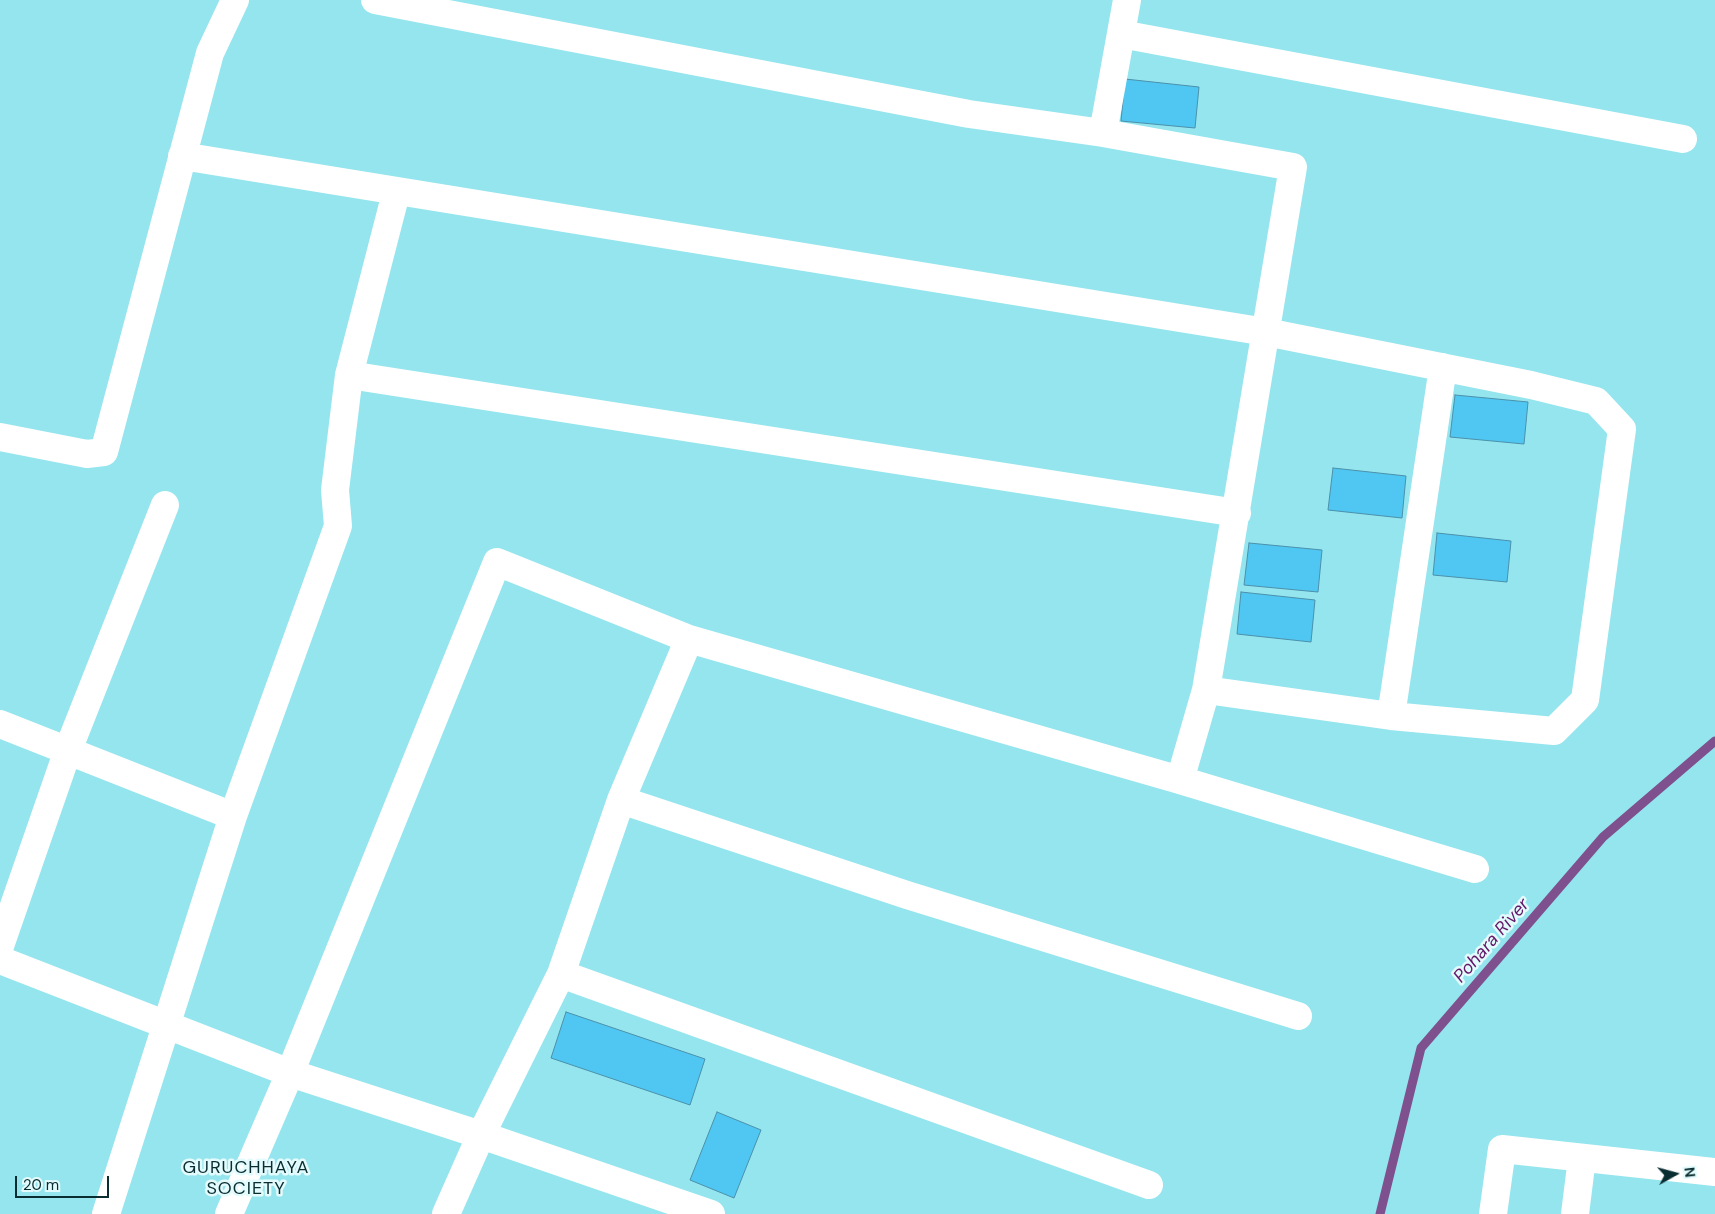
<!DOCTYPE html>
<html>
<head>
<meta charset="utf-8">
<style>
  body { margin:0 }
  #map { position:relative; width:1715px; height:1214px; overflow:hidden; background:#94e5ee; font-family:"DM Sans",sans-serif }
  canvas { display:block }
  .north { position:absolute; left:1650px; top:1149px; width:50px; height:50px; -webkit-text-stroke:4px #e4fbfd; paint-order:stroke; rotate:83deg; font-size:14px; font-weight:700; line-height:20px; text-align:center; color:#092d31 }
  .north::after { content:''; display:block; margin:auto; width:18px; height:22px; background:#092d31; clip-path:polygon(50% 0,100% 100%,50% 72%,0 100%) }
  .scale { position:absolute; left:15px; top:1176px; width:94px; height:22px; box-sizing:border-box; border:2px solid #092d31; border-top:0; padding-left:6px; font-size:15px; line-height:18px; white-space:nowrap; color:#092d31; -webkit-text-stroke:4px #e4fbfd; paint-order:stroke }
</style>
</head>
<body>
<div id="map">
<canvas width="1715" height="1214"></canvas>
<div class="north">N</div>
<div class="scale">20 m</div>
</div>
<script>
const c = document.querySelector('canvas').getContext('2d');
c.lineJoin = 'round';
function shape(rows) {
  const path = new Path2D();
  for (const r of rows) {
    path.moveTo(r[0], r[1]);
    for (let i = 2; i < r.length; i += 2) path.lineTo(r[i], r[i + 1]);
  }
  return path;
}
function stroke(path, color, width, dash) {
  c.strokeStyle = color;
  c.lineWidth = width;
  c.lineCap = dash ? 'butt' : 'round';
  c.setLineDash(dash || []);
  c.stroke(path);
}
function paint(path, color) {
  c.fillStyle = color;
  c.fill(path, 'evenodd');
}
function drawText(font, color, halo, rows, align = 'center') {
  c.font = font + ' "DM Sans",sans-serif';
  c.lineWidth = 5;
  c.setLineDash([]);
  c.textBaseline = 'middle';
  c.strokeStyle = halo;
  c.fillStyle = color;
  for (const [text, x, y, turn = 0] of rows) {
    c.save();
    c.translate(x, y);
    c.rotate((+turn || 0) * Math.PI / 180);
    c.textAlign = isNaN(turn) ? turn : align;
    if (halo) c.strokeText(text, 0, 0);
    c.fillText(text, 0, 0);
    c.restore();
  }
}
const stream = shape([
  [1380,1214,1421,1048,1603,837,1715,741]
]);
const building = shape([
  [1125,79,1199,87,1195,128,1121,121,1125,79],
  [1455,395,1528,402,1524,444,1450,437,1455,395],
  [1333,468,1406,476,1402,518,1328,510,1333,468],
  [1437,533,1511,541,1507,582,1433,575,1437,533],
  [1249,543,1322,550,1318,592,1244,585,1249,543],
  [1241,592,1315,600,1311,642,1237,634,1241,592],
  [566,1012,705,1059,690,1105,551,1058,566,1012],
  [717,1112,761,1130,734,1198,690,1180,717,1112]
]);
const street = shape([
  [375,0,969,114,1103,133],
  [1121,34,1683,139],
  [182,156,1266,332,1531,385,1596,401,1622,429,1585,700,1554,731,1391,716,1206,690],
  [396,193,349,375,1237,513],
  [0,437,87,454,104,452,210,53,235,0],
  [689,639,497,562,290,1073,481,1135,711,1214],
  [1391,716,1443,367],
  [0,724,233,816],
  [1180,780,1475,869],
  [621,800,907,895,1298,1016],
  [0,946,68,750,165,505],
  [0,960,290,1073,229,1214],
  [561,974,1149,1185],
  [106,1214,233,816,338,526,335,490,349,375],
  [446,1214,481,1135,561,974,621,800,689,639,1180,780,1206,690,1293,167,1103,133,1127,0],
  [1493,1214,1502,1149,1715,1172],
  [1575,1214,1582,1158]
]);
const waterNames = [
  ["Pohara River",1492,941,-49]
];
const neighbourhoodNames = [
  ["GURUCHHAYA",246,1168],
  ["SOCIETY",246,1189]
];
stroke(stream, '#7e508d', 9);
paint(building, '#50c7f2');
stroke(building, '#4b90aa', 1);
stroke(street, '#fff', 28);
drawText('italic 18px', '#621767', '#e4fbfd', waterNames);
c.letterSpacing = '1px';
drawText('18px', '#092d31', '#e4fbfd', neighbourhoodNames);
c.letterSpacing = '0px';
</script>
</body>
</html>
